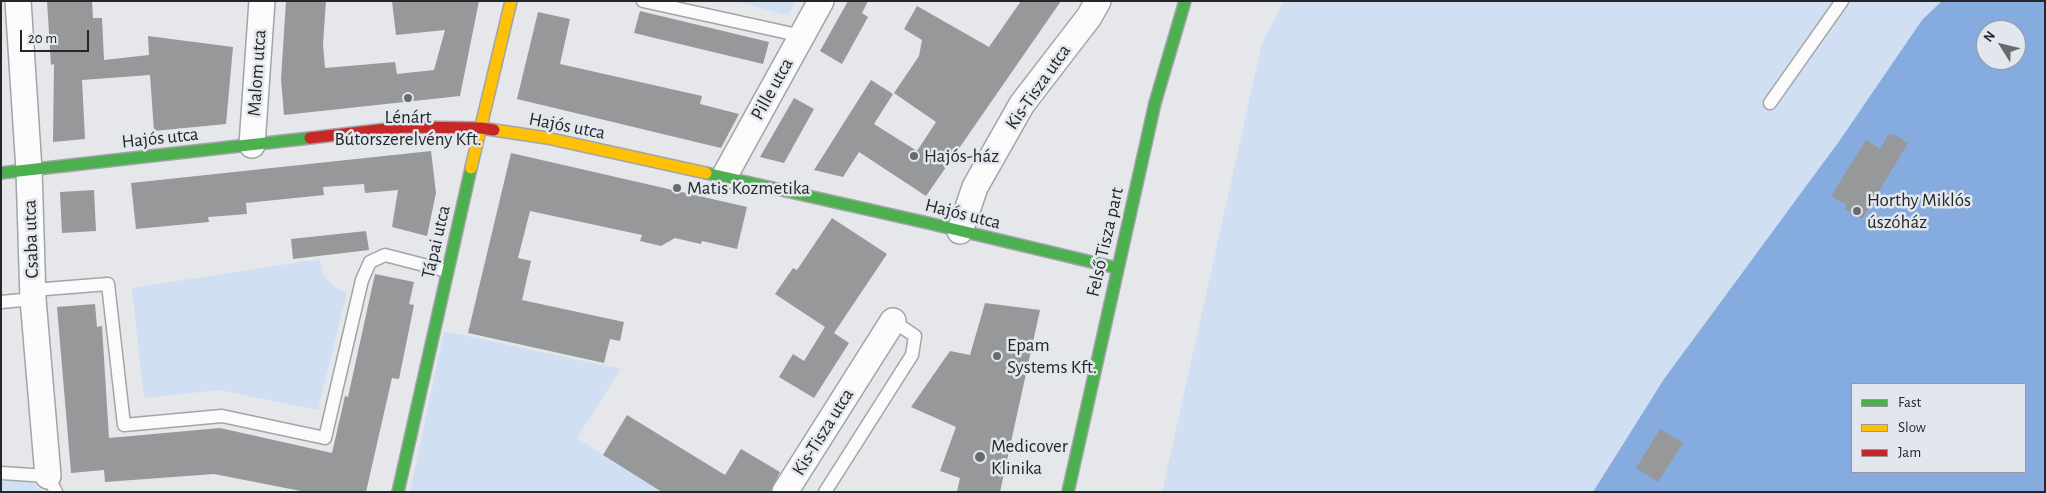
<!DOCTYPE html>
<html>
<head>
<meta charset="utf-8">
<style>
  body { margin:0 }
  #map { position:relative; width:2046px; height:493px; overflow:hidden; background:#e5e7ea; font-family:"Alegreya Sans",sans-serif }
  canvas { display:block }
  .frame { position:absolute; inset:0; border:2px solid #252629; pointer-events:none }
  .legend { position:absolute; left:1851px; top:383px; width:175px; height:90px; box-sizing:border-box; background:#e2e7ed; border:1px solid #969a9f; margin:0; padding:6px 9px; list-style:none; font-size:15px; color:#252629 }
  .legend li { display:flex; align-items:center; gap:10px; height:25px }
  .legend b { width:25px; border:1px solid #969a9f }
  .north { position:absolute; left:1976px; top:20px; width:50px; height:50px; box-sizing:border-box; background:#e2e7ed; border:1px solid #969a9f; border-radius:50%; rotate:306deg; font-size:14px; font-weight:700; line-height:20px; text-align:center; color:#252629 }
  .north::after { content:''; display:block; margin:auto; width:18px; height:22px; background:#686a6d; clip-path:polygon(50% 0,100% 100%,50% 72%,0 100%) }
  .scale { position:absolute; left:20px; top:30px; width:69px; height:22px; box-sizing:border-box; border:2px solid #252629; border-top:0; padding-left:6px; font-size:15px; line-height:18px; white-space:nowrap; color:#252629; -webkit-text-stroke:4px #e2e7ed; paint-order:stroke }
</style>
</head>
<body>
<div id="map">
<canvas width="2046" height="493"></canvas>
<div class="frame"></div>
<ul class="legend">
<li><b style="height:6px;background:#4caf50"></b>Fast</li>
<li><b style="height:6px;background:#ffc107"></b>Slow</li>
<li><b style="height:6px;background:#c62828"></b>Jam</li>
</ul>
<div class="north">N</div>
<div class="scale">20 m</div>
</div>
<script>
const c = document.querySelector('canvas').getContext('2d');
c.lineJoin = 'round';
function paint(path, color) {
  c.fillStyle = color;
  c.fill(path, 'evenodd');
}
function shape(rows) {
  const path = new Path2D();
  for (const r of rows) {
    path.moveTo(r[0], r[1]);
    for (let i = 2; i < r.length; i += 2) path.lineTo(r[i], r[i + 1]);
  }
  return path;
}
function stroke(path, color, width, dash) {
  c.strokeStyle = color;
  c.lineWidth = width;
  c.lineCap = dash ? 'butt' : 'round';
  c.setLineDash(dash || []);
  c.stroke(path);
}
function drawText(font, color, halo, rows, align = 'center') {
  c.font = font + ' "Alegreya Sans",sans-serif';
  c.lineWidth = 5;
  c.setLineDash([]);
  c.textBaseline = 'middle';
  c.strokeStyle = halo;
  c.fillStyle = color;
  for (const [text, x, y, turn = 0] of rows) {
    c.save();
    c.translate(x, y);
    c.rotate((+turn || 0) * Math.PI / 180);
    c.textAlign = isNaN(turn) ? turn : align;
    if (halo) c.strokeText(text, 0, 0);
    c.fillText(text, 0, 0);
    c.restore();
  }
}
const green = shape([
  [734,1,796,1,788,15],
  [1284,1,1942,1,1922,20,1840,140,1664,379,1593,492,1162,492,1262,43],
  [320,259,324,276,334,287,347,293,318,410,219,390,144,398,132,288],
  [444,331,621,369,577,438,662,492,410,492],
  [28,480,35,484,41,492,1,492,1,482]
]);
const water = shape([
  [1942,1,2045,1,2045,492,1593,492,1664,379,1840,140,1922,20],
  [1986,30,2016,30,2016,60,1986,60],
  [1852,384,2025,384,2025,472,1852,472]
]);
const building = shape([
  [47,1,92,1,93,18,102,18,104,60,149,55,148,36,233,47,226,124,154,131,150,75,82,80,85,139,53,142,54,64,51,65],
  [286,1,326,1,323,44,325,68,395,62,397,74,434,70,445,30,396,35,392,1,479,1,460,96,284,115,281,79],
  [848,1,868,1,862,13,868,17,842,64,820,51],
  [1021,1,1061,1,926,196,859,152,843,177,814,170,871,80,893,94,874,124,917,151,936,122,894,93,919,56,922,40,904,29,917,6,989,47],
  [640,11,769,42,763,64,634,33],
  [538,12,570,19,560,64,702,96,700,104,739,114,721,148,517,99],
  [794,98,814,109,784,163,760,157],
  [1889,134,1892,136,1893,134,1908,143,1862,219,1845,209,1847,205,1831,196,1866,140,1880,149],
  [431,151,436,193,427,236,392,227,398,190,365,193,364,184,323,187,324,195,246,203,247,214,208,217,209,222,136,229,131,183],
  [511,153,747,207,737,249,702,241,701,244,675,238,661,246,640,241,642,235,530,211,518,258,531,261,522,300,624,322,620,341,610,339,604,363,468,333],
  [94,190,96,231,62,233,60,192],
  [832,218,887,254,834,333,849,343,814,398,779,377,793,354,804,361,825,327,775,294,793,268,797,270],
  [366,231,369,250,293,259,291,239],
  [375,274,414,282,409,304,414,305,399,379,392,378,366,492,306,492,214,474,105,482,104,470,71,473,57,307,95,304,97,327,102,326,109,438,220,428,332,453,345,396,348,397],
  [985,303,1040,310,1000,492,957,492,960,478,940,471,956,427,911,407,950,351,970,355],
  [627,415,725,475,741,449,780,472,771,492,662,492,603,455],
  [1660,429,1683,443,1658,482,1636,468]
]);
const lane = shape([
  [643,1,802,36],
  [1770,103,1842,1],
  [33,290,108,284,124,425,222,416,325,438,362,280,370,262,385,255,447,271],
  [1,302,33,299],
  [1,473,48,476,56,492],
  [825,492,912,355,915,336,893,321]
]);
const street = shape([
  [18,1,29,170,33,299,48,476],
  [252,145,262,1],
  [724,177,821,1],
  [960,231,975,187,1022,104,1089,17,1098,1],
  [785,492,893,321]
]);
const fast = shape([
  [1,173,310,138],
  [706,173,928,223,1117,268],
  [398,492,471,168],
  [1068,492,1155,103,1185,1]
]);
const slow = shape([
  [494,130,547,138,706,173],
  [471,168,511,1]
]);
const jam = shape([
  [310,138,404,127,481,128,494,130]
]);
const markers = [
  [408,98,5,"#686a6d"],
  [914,156,5,"#686a6d"],
  [677,188,5,"#686a6d"],
  [1857,211,5,"#686a6d"],
  [997,356,5,"#686a6d"],
  [980,457,6,"#686a6d"]
];
const streetNames = [
  ["Malom utca",257,73,-86],
  ["Kis-Tisza utca",1038,87,-55],
  ["Pille utca",772,89,-61],
  ["Hajós utca",567,126,11],
  ["Hajós utca",160,138,-6],
  ["Hajós utca",963,214,14],
  ["Csaba utca",31,239,-92],
  ["Tápai utca",436,242,-77],
  ["Felső Tisza part",1105,242,-77],
  ["Kis-Tisza utca",823,432,-58]
];
const poiNames = [
  ["Lénárt",408,117,"center"],
  ["Bútorszerelvény Kft.",408,139,"center"],
  ["Hajós-ház",924,156],
  ["Matis Kozmetika",687,188],
  ["Horthy Miklós",1867,200],
  ["úszóház",1867,222],
  ["Epam",1007,345],
  ["Systems Kft.",1007,367],
  ["Medicover",991,446],
  ["Klinika",991,468]
];
paint(green, '#d1dff2');
paint(water, '#86abde');
paint(building, '#97989a');
stroke(lane, '#a3a4a7', 15);
stroke(street, '#a3a4a7', 28);
stroke(fast, '#a3a4a7', 14);
stroke(slow, '#a3a4a7', 14);
stroke(jam, '#a3a4a7', 14);
stroke(lane, '#fbfbfc', 12);
stroke(street, '#fbfbfc', 25);
stroke(fast, '#4caf50', 11);
stroke(slow, '#ffc107', 11);
stroke(jam, '#c62828', 11);
for (const [x, y, r, color] of markers) {
  const dot = new Path2D();
  dot.arc(x, y, r, 0, 2 * Math.PI);
  c.fillStyle = color;
  c.fill(dot);
  stroke(dot, '#e2e7ed', 2);
}
drawText('19px', '#252629', '#e2e7ed', streetNames);
drawText('19px', '#252629', '#e2e7ed', poiNames, 'left');
</script>
</body>
</html>
